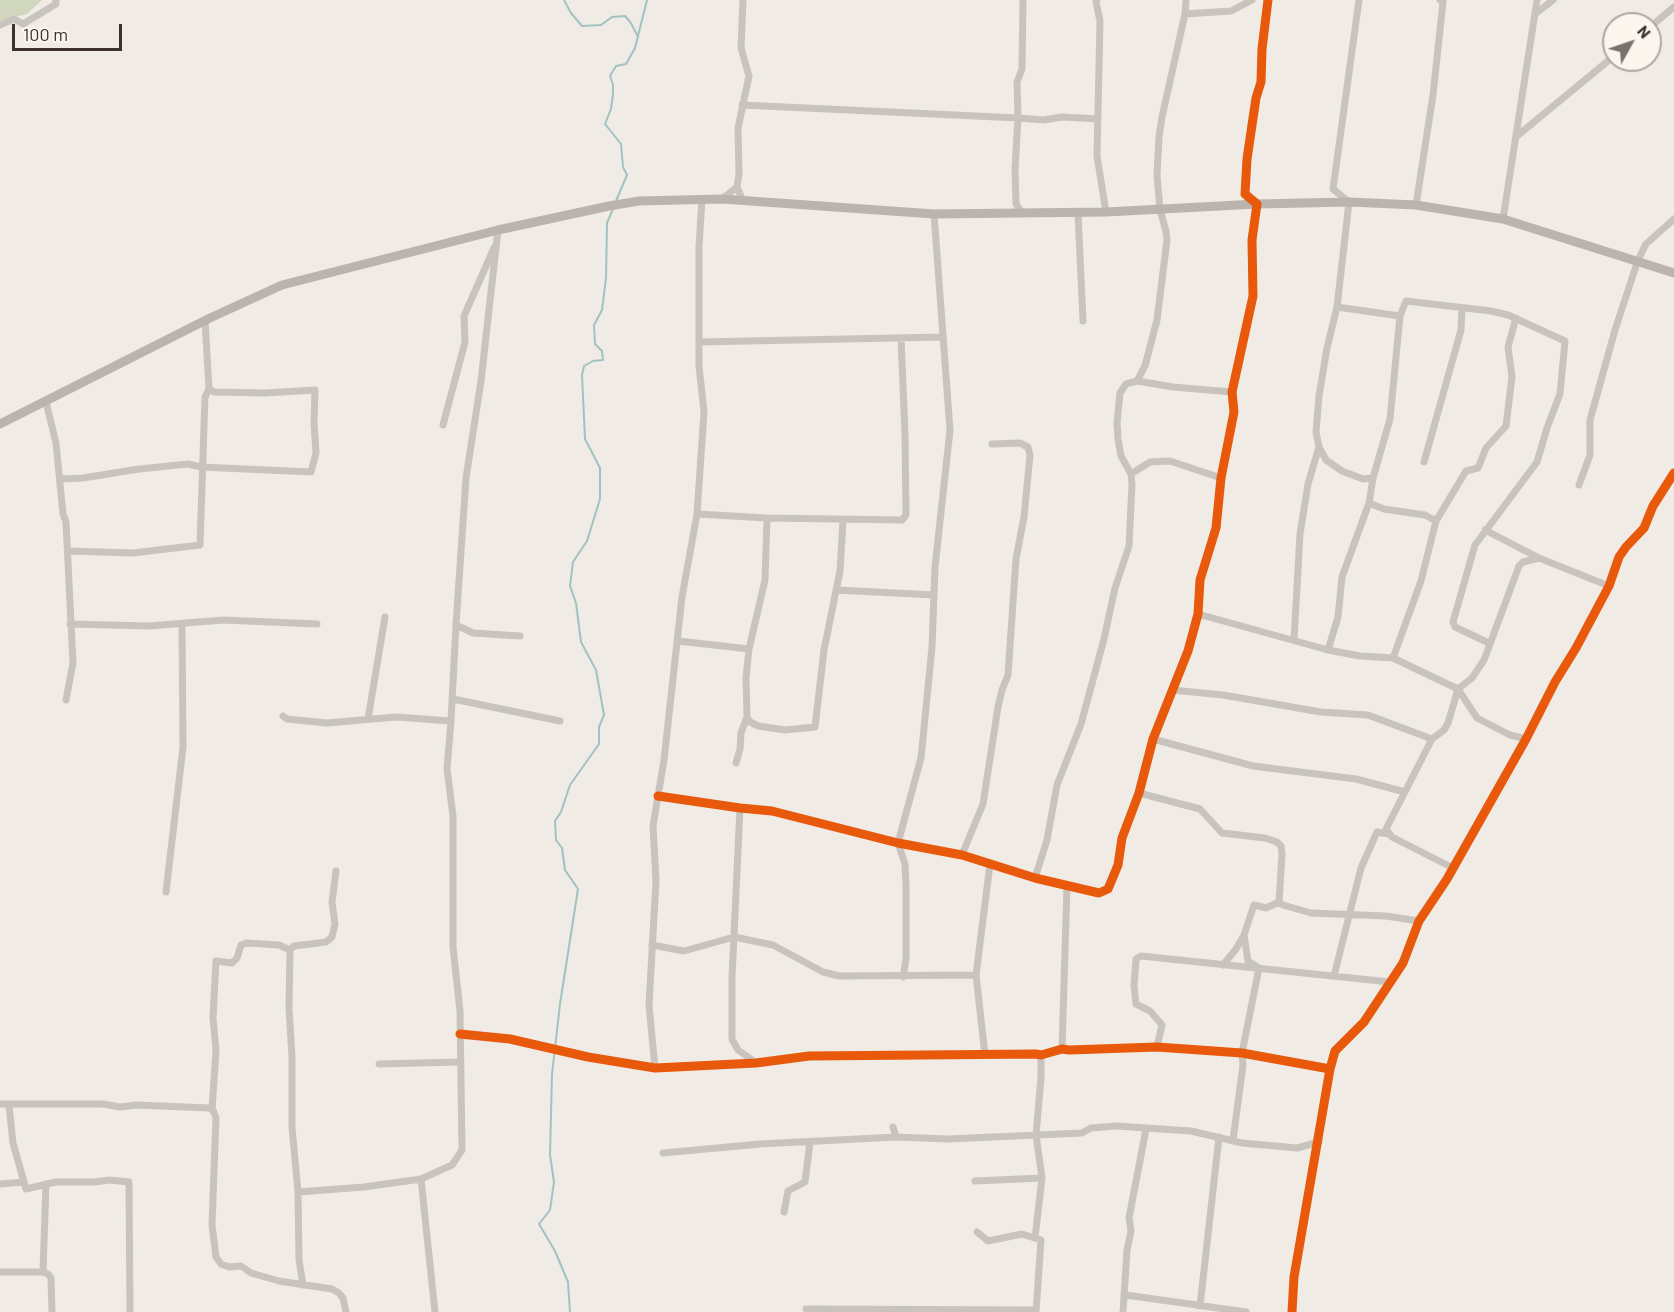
<!DOCTYPE html>
<html>
<head>
<meta charset="utf-8">
<style>
  body { margin:0 }
  #map { position:relative; width:1674px; height:1312px; overflow:hidden; background:#f0ebe5; font-family:Barlow,sans-serif }
  canvas { display:block }
  .north { position:absolute; left:1602px; top:12px; width:60px; height:60px; box-sizing:border-box; background:#fbf5ee; border:2px solid #aea6a0; border-radius:50%; rotate:50deg; font-size:16px; font-weight:700; line-height:24px; text-align:center; color:#3b302b }
  .north::after { content:''; display:block; margin:auto; width:21px; height:27px; background:#7a716c; clip-path:polygon(50% 0,100% 100%,50% 72%,0 100%) }
  .scale { position:absolute; left:12px; top:24px; width:110px; height:27px; box-sizing:border-box; border:3px solid #3b302b; border-top:0; padding-left:8px; font-size:18px; line-height:21px; white-space:nowrap; color:#3b302b; -webkit-text-stroke:4px #fbf5ee; paint-order:stroke }
</style>
</head>
<body>
<div id="map">
<canvas width="1674" height="1312"></canvas>
<div class="north">N</div>
<div class="scale">100 m</div>
</div>
<script>
const c = document.querySelector('canvas').getContext('2d');
c.lineJoin = 'round';
function paint(path, color) {
  c.fillStyle = color;
  c.fill(path, 'evenodd');
}
function shape(rows) {
  const path = new Path2D();
  for (const r of rows) {
    path.moveTo(r[0], r[1]);
    for (let i = 2; i < r.length; i += 2) path.lineTo(r[i], r[i + 1]);
  }
  return path;
}
function stroke(path, color, width, dash) {
  c.strokeStyle = color;
  c.lineWidth = width;
  c.lineCap = dash ? 'butt' : 'round';
  c.setLineDash(dash || []);
  c.stroke(path);
}
const green = shape([
  [0,0,42,0,27,14,0,21]
]);
const stream = shape([
  [564,0,571,13,582,26,601,25,612,17,625,16,631,23,638,37],
  [616,201,627,175,623,167,621,144,605,124,611,109,613,94,613,85,610,76,616,66,626,64,635,48,647,0],
  [570,1312,568,1282,555,1251,539,1224,550,1210,554,1182,550,1155,552,1074,560,1004,578,889,565,870,562,848,556,840,555,821,561,812,570,785,599,744,599,727,604,715,596,670,581,642,576,603,570,586,573,562,587,541,600,499,600,468,585,439,582,375,584,366,593,361,603,360,602,351,595,344,594,325,602,310,606,278,607,223,613,209]
]);
const minor = shape([
  [743,0,741,48,749,76,738,128,739,174,737,187,743,201],
  [1097,0,1096,2,1100,21,1097,156,1106,212],
  [1359,0,1333,189,1349,202,1337,307,1327,348,1319,396,1316,432,1319,447,1326,460,1342,471,1363,479,1373,478],
  [1185,14,1186,0],
  [1535,14,1553,0],
  [0,25,14,19,23,24,56,4,56,0],
  [1650,27,1674,7],
  [742,105,1018,118,1017,82,1022,69,1023,0],
  [1517,136,1614,56],
  [722,199,737,187],
  [1416,205,1433,95,1443,2,1440,0],
  [1022,213,1016,204,1015,169,1018,118,1044,120,1062,117,1098,119],
  [1078,213,1083,321],
  [1503,219,1537,0],
  [1337,307,1400,316,1406,301,1491,311,1508,315,1565,341,1560,394,1547,428,1537,462,1475,545,1453,622,1455,627,1489,643],
  [700,342,942,337],
  [1137,381,1173,387,1232,392],
  [46,402,56,443,63,514,66,522,73,663,66,700],
  [443,425,465,342,464,316,494,248],
  [1424,462,1461,330,1462,309],
  [1131,474,1150,462,1170,461,1221,478],
  [60,479,83,478,139,469,188,464,201,467,311,472,316,453,314,423,315,390,265,393,214,392,209,389,205,320],
  [1579,485,1590,455,1590,420,1615,330,1638,260,1646,244,1674,219],
  [1369,503,1384,509,1425,515,1436,521],
  [697,514,767,518,902,520,906,515,905,434,901,338],
  [767,518,765,580,749,649,746,678,747,717,750,722,758,726,785,730,815,727,824,650,840,571,843,520],
  [1485,530,1539,558,1609,586],
  [68,551,133,553,200,545,205,397,209,389],
  [836,590,934,595],
  [1198,614,1328,650,1360,656,1393,658,1458,689,1477,718,1510,735,1526,739],
  [70,624,149,626,223,620,317,624],
  [456,625,473,633,520,636],
  [1294,640,1300,534,1308,484,1319,447],
  [678,641,749,649],
  [1328,650,1338,617,1342,577,1369,503,1373,478,1390,419,1400,316],
  [1393,658,1421,581,1436,521,1466,471,1478,468,1486,448,1506,426,1512,377,1508,347,1516,318],
  [1172,690,1223,695,1321,712,1368,715,1432,739],
  [453,699,560,721],
  [283,716,287,719,327,723,396,717,451,721,456,625,466,478,481,381,498,230],
  [368,719,385,617],
  [1153,739,1253,766,1356,779,1405,792],
  [736,763,740,749,741,733,747,717],
  [1139,793,1200,809,1222,833,1265,838,1277,842,1281,846,1282,854,1279,902,1283,905,1311,913,1386,916,1419,921],
  [658,796,740,808,772,811,898,843,962,855,1035,878,1099,893,1108,889,1118,865,1122,838,1139,793,1153,739,1188,651,1198,614,1200,580,1216,528,1221,478,1234,412,1232,392,1253,296,1252,240,1257,204,1245,194,1247,159,1256,98,1261,82,1262,49,1268,0],
  [740,808,732,977,732,1039,738,1050,755,1062],
  [962,855,983,804,998,707,1002,690,1008,675,1016,559,1024,517,1030,455,1028,447,1020,443,992,444],
  [1453,868,1392,837,1386,829,1432,739,1444,730,1448,723,1458,689,1472,678,1484,660,1519,566,1523,562,1539,558],
  [1035,878,1047,840,1057,785,1081,724,1104,639,1115,588,1129,546,1132,484,1131,474,1121,456,1118,439,1117,423,1120,393,1126,384,1137,381,1145,366,1157,320,1167,240,1166,231,1160,210,1157,175,1159,137,1162,117,1185,14,1231,11,1252,0],
  [166,892,183,747,182,624],
  [652,945,684,951,734,937,773,945,823,972,839,976,976,975],
  [290,950,289,1008,292,1057,292,1127,298,1192,299,1260,303,1285],
  [290,950,294,946,326,942,332,937,335,924,332,902,336,871],
  [1223,965,1236,949,1244,935],
  [1334,976,1361,868,1377,832,1388,834],
  [903,977,906,959,906,884,905,864,898,843,921,758,932,647,935,567,950,430,934,214],
  [460,1034,510,1039,588,1057,655,1068,756,1063,809,1056,1036,1054,1041,1055,1062,1049,1069,1050,1157,1047,1242,1053,1330,1069],
  [1157,1047,1162,1025,1150,1011,1136,1004,1134,986,1136,959,1141,956,1390,982],
  [1062,1049,1067,886],
  [985,1055,976,975,990,864],
  [379,1064,459,1062],
  [655,1068,649,1005,656,881,653,826,664,760,682,597,697,514,704,412,699,366,699,247,702,199],
  [0,1104,103,1104,120,1107,137,1105,209,1108,213,1110,216,1118,212,1225,216,1257,221,1264,229,1267,241,1266,251,1273,279,1281,332,1289,339,1293,343,1298,346,1312],
  [9,1105,13,1143,26,1189,56,1182,95,1182,109,1180,129,1182,130,1312],
  [212,1110,216,1050,213,1018,216,961,232,963,237,958,241,945,246,943,279,945,290,950],
  [893,1127,896,1137],
  [1233,1140,1243,1065,1242,1053,1259,968,1248,961,1244,935,1254,905,1266,908,1279,902],
  [663,1153,760,1144,896,1137,948,1139,1082,1133,1091,1128,1116,1126,1191,1131,1242,1143,1297,1148,1319,1142],
  [421,1179,435,1312],
  [975,1181,1042,1178],
  [0,1184,24,1182],
  [298,1192,364,1187,421,1179,452,1165,462,1150,460,1011,453,947,453,816,447,769,451,721],
  [784,1212,788,1191,805,1182,810,1142],
  [977,1232,988,1241,1022,1234,1041,1240,1036,1312],
  [1035,1238,1042,1178,1036,1135,1041,1078,1041,1055],
  [0,1272,43,1272,48,1274,51,1278,52,1312],
  [43,1272,46,1184],
  [1126,1295,1246,1312],
  [1200,1306,1219,1137],
  [806,1309,1036,1310],
  [1123,1312,1127,1250,1131,1231,1129,1218,1146,1129],
  [1292,1312,1294,1277,1330,1069,1335,1051,1364,1022,1403,963,1419,921,1447,879,1526,739,1555,682,1576,648,1609,586,1619,557,1626,547,1644,528,1653,506,1674,473]
]);
const secondary = shape([
  [0,424,210,318,282,285,498,230,609,206,639,201,722,199,934,214,1106,212,1257,204,1349,202,1416,205,1503,219,1674,273]
]);
const cycleway = shape([
  [658,796,740,808,772,811,898,843,962,855,1035,878,1099,893,1108,889,1118,865,1122,838,1139,793,1153,739,1188,651,1198,614,1200,580,1216,528,1221,478,1234,412,1232,392,1253,296,1252,240,1257,204,1245,194,1247,159,1256,98,1261,82,1262,49,1268,0],
  [460,1034,510,1039,588,1057,655,1068,756,1063,809,1056,1036,1054,1041,1055,1062,1049,1069,1050,1157,1047,1242,1053,1330,1069],
  [1292,1312,1294,1277,1330,1069,1335,1051,1364,1022,1403,963,1419,921,1447,879,1526,739,1555,682,1576,648,1609,586,1619,557,1626,547,1644,528,1653,506,1674,473]
]);
paint(green, '#d1d6bf');
stroke(stream, '#a1c2c1', 2);
stroke(minor, '#c9c3be', 7);
stroke(secondary, '#bab3ae', 9);
stroke(cycleway, '#e8590c', 9);
</script>
</body>
</html>
